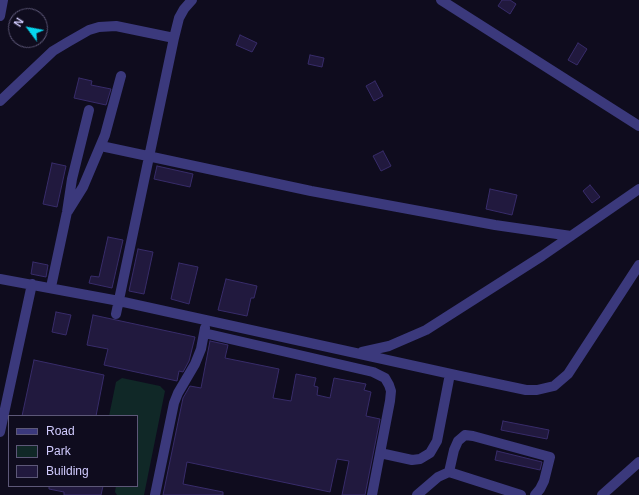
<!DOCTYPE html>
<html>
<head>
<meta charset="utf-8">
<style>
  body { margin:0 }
  #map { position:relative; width:639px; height:495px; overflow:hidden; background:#0f0c1e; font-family:Arial,sans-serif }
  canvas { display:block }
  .legend { position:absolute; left:8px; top:415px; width:130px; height:72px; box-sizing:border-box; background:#0f0c1e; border:1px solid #5d5878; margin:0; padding:5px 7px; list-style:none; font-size:12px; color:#d1cbfe }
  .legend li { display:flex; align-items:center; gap:8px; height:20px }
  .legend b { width:20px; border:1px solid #5d5878 }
  .north { position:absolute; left:8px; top:8px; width:40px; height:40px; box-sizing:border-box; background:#0f0c1e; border:1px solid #5d5878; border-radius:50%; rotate:302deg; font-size:11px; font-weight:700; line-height:16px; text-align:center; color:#d1cbfe }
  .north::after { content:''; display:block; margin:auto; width:14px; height:18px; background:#06d6ee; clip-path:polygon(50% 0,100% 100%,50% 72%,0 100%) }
</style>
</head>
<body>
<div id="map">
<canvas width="639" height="495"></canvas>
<ul class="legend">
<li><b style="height:5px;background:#3b397c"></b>Road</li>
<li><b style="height:11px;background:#102827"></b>Park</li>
<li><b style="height:11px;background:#21193e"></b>Building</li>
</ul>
<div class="north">N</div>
</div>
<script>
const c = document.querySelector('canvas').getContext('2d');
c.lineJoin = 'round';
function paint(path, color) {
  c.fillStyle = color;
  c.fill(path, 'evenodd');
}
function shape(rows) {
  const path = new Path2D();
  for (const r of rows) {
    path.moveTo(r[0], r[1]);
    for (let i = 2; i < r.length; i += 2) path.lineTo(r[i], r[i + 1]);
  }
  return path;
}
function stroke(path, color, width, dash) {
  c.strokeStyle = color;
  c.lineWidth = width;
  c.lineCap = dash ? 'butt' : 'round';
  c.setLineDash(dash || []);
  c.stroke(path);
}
const green = shape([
  [122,378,160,386,165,391,144,495,117,495,115,492,116,486,137,486,137,416,109,416,116,382]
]);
const building = shape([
  [502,0,510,0,516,4,510,14,498,6,502,0],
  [240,35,257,43,252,52,236,45,240,35],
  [578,43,587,49,577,65,568,60,578,43],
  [310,55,324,58,322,67,308,64,310,55],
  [79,78,92,81,91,85,111,89,106,105,74,98,79,78],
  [375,81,383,96,374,101,366,86,375,81],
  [383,151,391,166,381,171,373,156,383,151],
  [52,163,66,166,57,207,43,204,52,163],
  [157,166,193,174,190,187,154,179,157,166],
  [590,185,600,197,592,203,583,191,590,185],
  [490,189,517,195,512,215,486,209,490,189],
  [108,237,123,240,112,288,89,283,91,276,99,277,108,237],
  [138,249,153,252,144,294,129,291,138,249],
  [33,262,48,265,46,277,31,274,33,262],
  [179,263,198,267,189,304,171,299,179,263],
  [226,279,257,286,254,298,251,298,247,316,218,310,226,279],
  [56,312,71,315,66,335,52,332,56,312],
  [93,315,195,337,189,361,183,372,179,371,177,381,104,365,108,349,87,345,93,315],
  [210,341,228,345,225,358,279,369,273,398,291,401,296,374,316,378,314,386,318,387,317,395,330,398,334,378,366,384,364,390,371,392,366,416,380,419,365,495,342,495,349,461,337,459,330,492,187,462,183,484,223,492,223,495,163,495,183,398,190,386,201,388,210,341],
  [34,360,104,375,96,416,22,416,34,360],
  [503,421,549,430,547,439,501,430,503,421],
  [497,451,542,462,540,470,495,460,497,451],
  [49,486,103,486,101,495,64,495,64,492,49,489,49,486]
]);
const minor = shape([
  [441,0,639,126],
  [0,16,3,0],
  [174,38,179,18,184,9,192,0],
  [0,101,53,51,68,42,89,30,99,27,116,26,174,38,116,314],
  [101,146,311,191,495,225,571,236],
  [68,211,83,187,105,135,121,76],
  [0,279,119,301,460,376,526,390,537,390,554,386,568,374,639,265],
  [51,287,67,212,72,179,89,110],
  [204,333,373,372,385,378,389,385,391,391,390,401,372,495],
  [362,352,389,346,426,330,542,256,639,189],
  [0,432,32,284],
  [380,453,412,460,420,459,430,453,437,441,450,374],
  [449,472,454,450,458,441,465,435,473,436,550,457,544,481,540,489,535,495],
  [155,495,174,403,178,393,195,364,201,349,205,328],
  [417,495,438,477,449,472,521,495],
  [602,495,639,462]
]);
paint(green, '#102827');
paint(building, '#21193e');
stroke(building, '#382c6a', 1);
stroke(minor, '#3b397c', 10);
</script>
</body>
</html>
